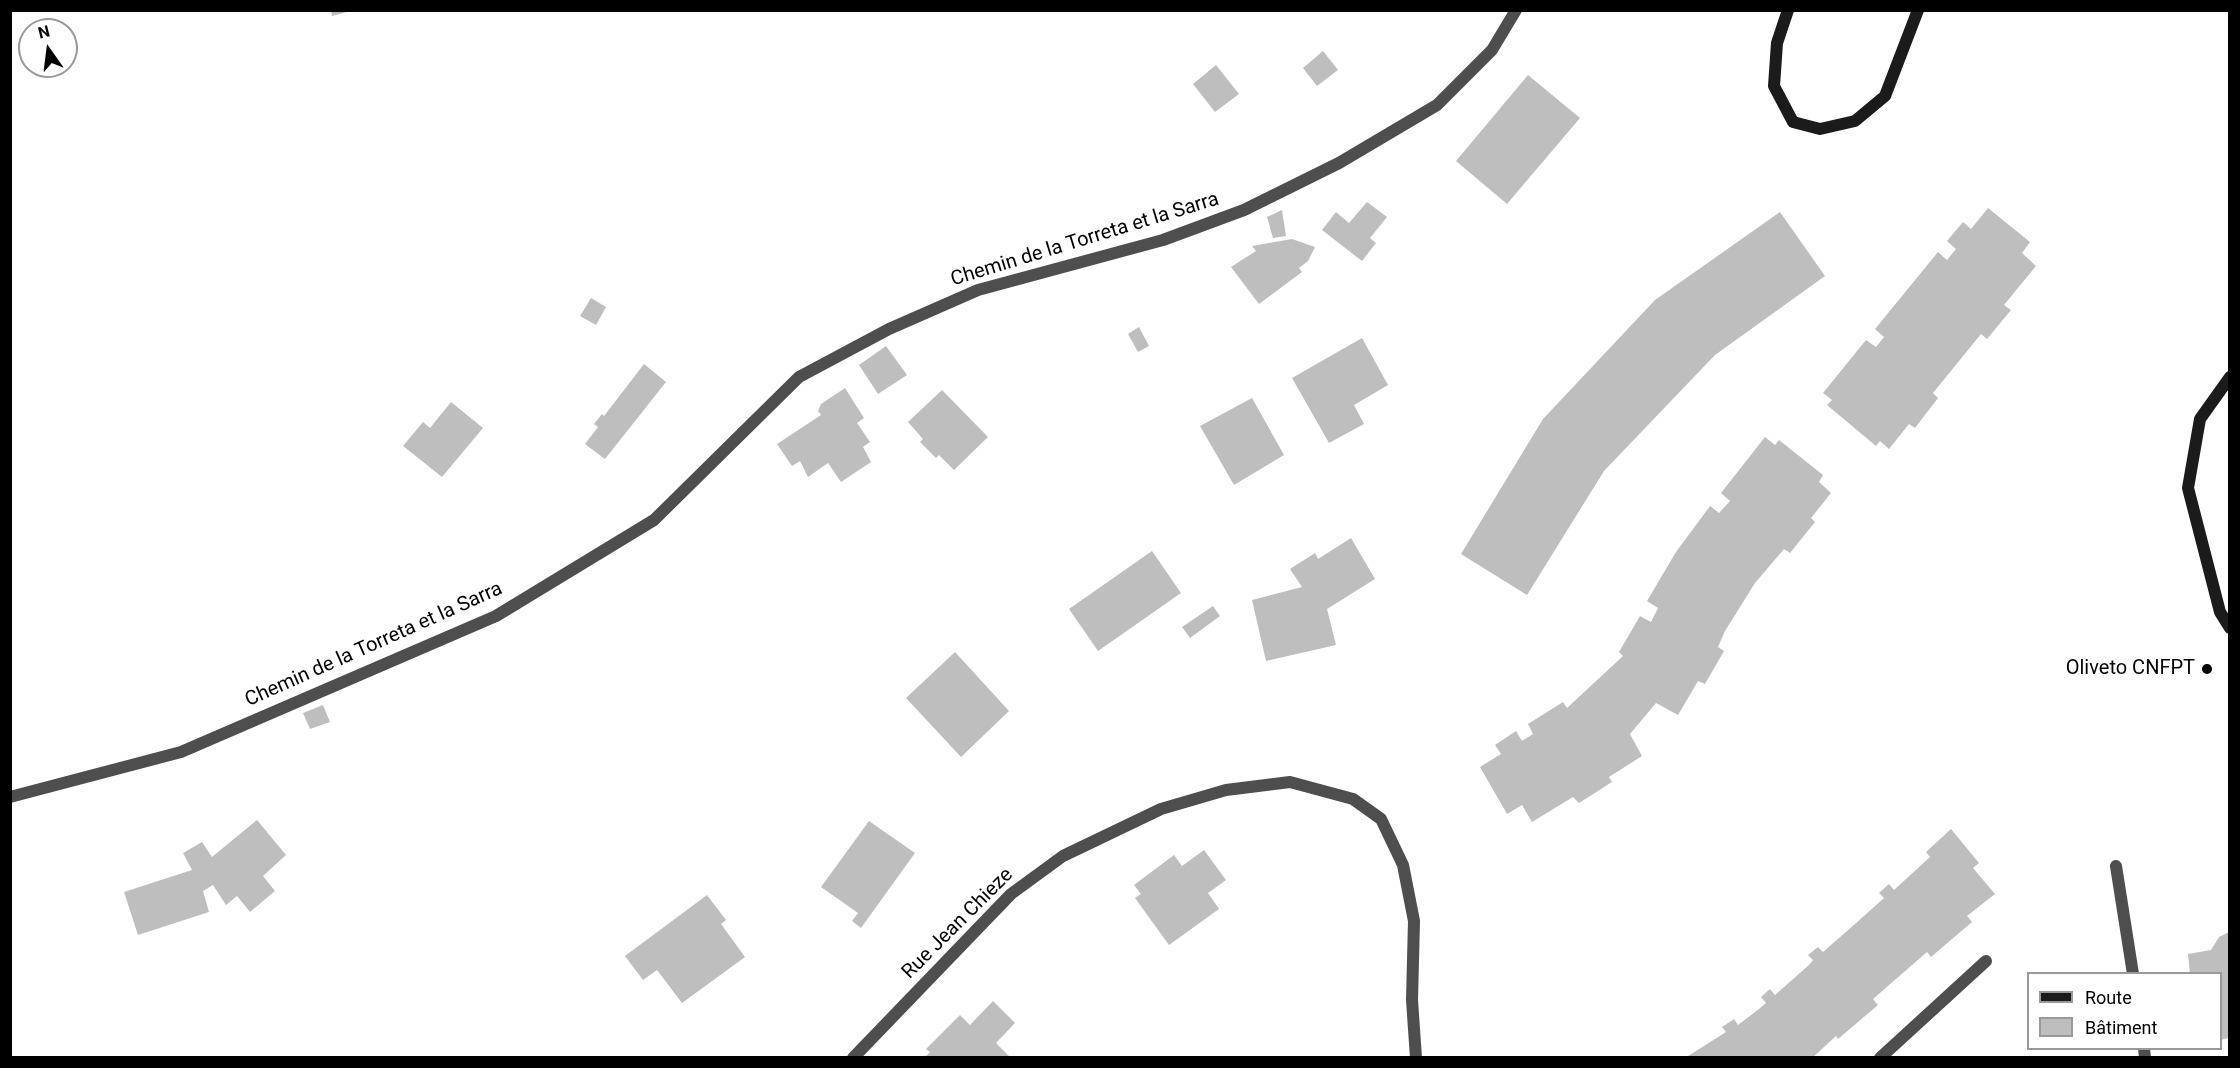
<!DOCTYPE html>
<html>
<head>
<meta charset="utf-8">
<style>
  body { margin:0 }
  #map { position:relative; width:2240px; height:1068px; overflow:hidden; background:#fff; font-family:Roboto,sans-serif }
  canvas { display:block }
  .frame { position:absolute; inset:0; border:12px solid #000; pointer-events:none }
  .legend { position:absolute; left:2027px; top:972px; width:195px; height:78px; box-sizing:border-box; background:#fff; border:2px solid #999; margin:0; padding:8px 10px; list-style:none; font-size:18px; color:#000 }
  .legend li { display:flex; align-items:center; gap:12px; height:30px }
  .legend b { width:30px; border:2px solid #999 }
  .north { position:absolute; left:18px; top:18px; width:60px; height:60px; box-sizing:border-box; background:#fff; border:2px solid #999; border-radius:50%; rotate:346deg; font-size:16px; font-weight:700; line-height:24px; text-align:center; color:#000 }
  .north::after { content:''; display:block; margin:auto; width:21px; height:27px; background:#000; clip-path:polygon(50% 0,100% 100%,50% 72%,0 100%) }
</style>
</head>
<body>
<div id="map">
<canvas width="2240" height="1068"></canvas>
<div class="frame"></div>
<ul class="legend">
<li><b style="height:8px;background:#1b1b1b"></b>Route</li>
<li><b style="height:16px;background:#bebebe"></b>Bâtiment</li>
</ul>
<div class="north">N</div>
</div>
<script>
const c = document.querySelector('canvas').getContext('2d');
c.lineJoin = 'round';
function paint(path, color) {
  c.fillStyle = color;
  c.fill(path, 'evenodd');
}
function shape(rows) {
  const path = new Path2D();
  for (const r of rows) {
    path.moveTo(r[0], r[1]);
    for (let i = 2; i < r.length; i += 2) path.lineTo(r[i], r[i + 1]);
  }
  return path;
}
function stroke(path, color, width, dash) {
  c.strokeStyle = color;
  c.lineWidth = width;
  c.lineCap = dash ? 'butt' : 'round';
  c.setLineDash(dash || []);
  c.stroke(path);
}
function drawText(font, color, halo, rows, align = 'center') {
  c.font = font + ' Roboto,sans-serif';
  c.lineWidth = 4.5;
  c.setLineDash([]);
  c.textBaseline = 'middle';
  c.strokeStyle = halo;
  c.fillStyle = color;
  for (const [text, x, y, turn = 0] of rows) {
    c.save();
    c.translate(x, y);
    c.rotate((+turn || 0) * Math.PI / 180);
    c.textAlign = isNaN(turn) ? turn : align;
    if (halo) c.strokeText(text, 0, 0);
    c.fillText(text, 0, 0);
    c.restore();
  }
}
const building = shape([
  [331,10,351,10,351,11,332,16],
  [1323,51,1338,70,1317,86,1303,68],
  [1216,65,1239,94,1215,112,1193,84],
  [1528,75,1580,118,1507,204,1456,161],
  [1367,202,1387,217,1370,238,1376,243,1362,261,1322,230,1336,212,1349,223],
  [1988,208,2030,242,2022,253,2036,266,2004,305,2011,310,1987,339,1981,334,1933,393,1938,398,1915,428,1909,424,1889,449,1880,441,1876,446,1827,405,1832,400,1823,393,1866,340,1876,347,1884,337,1875,329,1938,252,1947,260,1956,249,1947,241,1963,222,1971,229],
  [1282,210,1286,236,1273,238,1267,217],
  [1780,212,1825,276,1715,355,1604,471,1527,595,1461,554,1543,419,1655,300],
  [1292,239,1315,247,1308,261,1299,268,1302,272,1259,304,1231,267,1256,251,1252,246],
  [591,298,606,307,596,325,580,316],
  [1139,327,1149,346,1138,352,1128,334],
  [1362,338,1388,385,1354,405,1364,424,1329,443,1292,378],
  [886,346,907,375,878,394,859,365],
  [644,364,666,382,605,459,585,444,598,427,594,424,602,414,604,416],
  [845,388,864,418,857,423,870,442,863,447,871,462,841,482,828,463,808,477,800,461,792,466,777,444,821,415,818,411,821,404],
  [942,390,988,437,954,470,939,455,936,458,920,442,923,439,908,422],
  [1252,398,1284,455,1234,485,1200,426],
  [451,402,483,428,442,477,403,446,423,422,430,428],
  [1765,437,1775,445,1779,440,1823,475,1819,482,1831,493,1811,518,1815,522,1790,553,1784,549,1755,583,1725,631,1718,647,1724,651,1705,684,1698,681,1678,715,1656,703,1630,734,1642,756,1609,777,1612,782,1579,803,1573,797,1532,822,1522,805,1507,814,1480,767,1501,754,1495,745,1516,731,1522,741,1533,734,1528,724,1563,702,1567,708,1623,656,1619,652,1640,616,1651,622,1658,608,1647,601,1676,552,1710,506,1719,513,1730,501,1721,493],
  [1351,538,1375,579,1327,609,1336,645,1266,661,1252,600,1302,587,1290,569,1315,553,1318,559],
  [1152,551,1181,593,1098,651,1069,609],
  [1213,606,1220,616,1190,638,1182,627],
  [955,652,1009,711,961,757,906,698],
  [323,705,330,722,310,729,303,713],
  [257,820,286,855,263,876,275,891,250,912,237,896,226,905,213,885,203,891,209,912,138,935,124,892,192,870,183,853,202,842,212,857],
  [869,821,915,853,861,928,852,921,858,913,821,887],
  [1951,829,1979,863,1973,868,1995,894,1967,916,1972,922,1931,957,1927,952,1873,999,1878,1005,1838,1039,1836,1036,1812,1058,1685,1058,1726,1032,1722,1027,1734,1019,1738,1025,1759,1009,1766,1003,1761,997,1770,989,1775,995,1809,965,1813,960,1808,955,1818,947,1823,952,1855,924,1884,898,1879,893,1889,884,1894,890,1930,857,1926,852],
  [1204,850,1226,880,1208,893,1219,909,1169,945,1135,898,1141,894,1134,885,1174,855,1182,866],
  [707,895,726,920,721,924,745,957,682,1003,657,970,643,980,625,956],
  [2229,932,2229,1038,2220,1040,2220,974,2190,974,2188,954,2211,950,2219,937],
  [993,1001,1015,1023,996,1043,1011,1058,924,1058,930,1052,926,1049,960,1015,970,1025]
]);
const service = shape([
  [2116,866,2133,974],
  [2144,1048,2145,1058],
  [1880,1058,1986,961]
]);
const minor = shape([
  [10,797,181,752,496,616,654,520,799,377,889,329,978,290,1163,240,1244,210,1339,163,1437,105,1492,50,1516,10],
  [853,1058,1011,894,1063,856,1161,809,1226,790,1290,782,1353,799,1381,819,1403,865,1414,921,1412,1000,1416,1058]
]);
const secondary = shape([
  [1788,10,1777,43,1774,86,1793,122,1820,129,1855,121,1885,96,1918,10],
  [2230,377,2200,419,2188,488,2220,612,2230,628]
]);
const markers = [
  [2207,669,6,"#000"]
];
const streetNames = [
  ["Chemin de la Torreta et la Sarra",1085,240,-17],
  ["Chemin de la Torreta et la Sarra",374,645,-24],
  ["Rue Jean Chieze",958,924,-45]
];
const poiNames = [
  ["Oliveto CNFPT",2195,669]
];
paint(building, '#bebebe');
stroke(service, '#4e4e4e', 12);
stroke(minor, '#4e4e4e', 12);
stroke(secondary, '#1b1b1b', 12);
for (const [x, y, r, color] of markers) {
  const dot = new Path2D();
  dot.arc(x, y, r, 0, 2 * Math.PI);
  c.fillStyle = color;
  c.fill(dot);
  stroke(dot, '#fff', 2);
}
drawText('20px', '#000', '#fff', streetNames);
drawText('20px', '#000', '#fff', poiNames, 'right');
</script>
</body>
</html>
